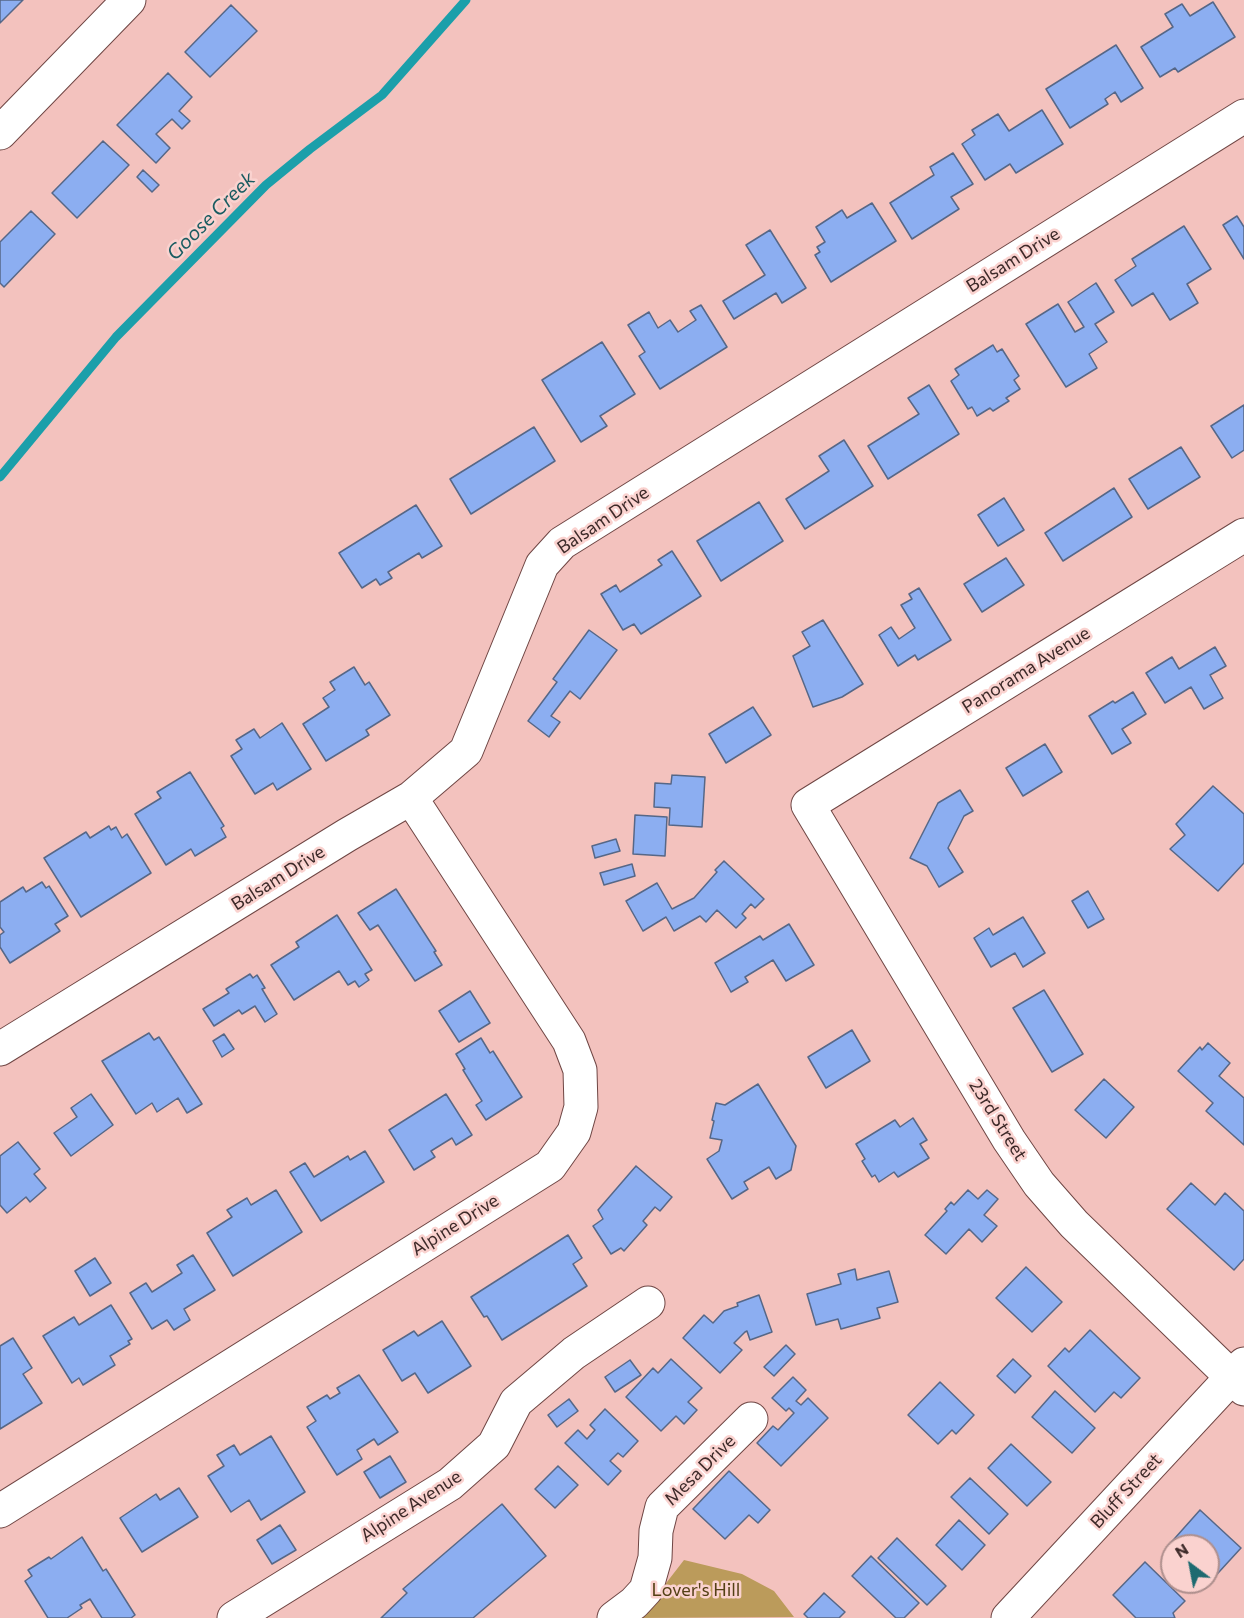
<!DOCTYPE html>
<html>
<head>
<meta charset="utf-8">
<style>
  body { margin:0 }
  #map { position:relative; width:1244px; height:1618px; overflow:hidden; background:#f3c2be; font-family:Commissioner,sans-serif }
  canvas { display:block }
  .north { position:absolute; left:1160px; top:1534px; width:60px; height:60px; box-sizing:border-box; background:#fad2cf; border:2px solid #ae8f8d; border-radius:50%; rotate:328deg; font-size:16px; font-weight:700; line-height:24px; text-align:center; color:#3d2a29 }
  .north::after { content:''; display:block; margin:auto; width:21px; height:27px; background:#1e6a70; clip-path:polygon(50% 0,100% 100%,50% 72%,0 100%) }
</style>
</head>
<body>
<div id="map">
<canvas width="1244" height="1618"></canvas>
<div class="north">N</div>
</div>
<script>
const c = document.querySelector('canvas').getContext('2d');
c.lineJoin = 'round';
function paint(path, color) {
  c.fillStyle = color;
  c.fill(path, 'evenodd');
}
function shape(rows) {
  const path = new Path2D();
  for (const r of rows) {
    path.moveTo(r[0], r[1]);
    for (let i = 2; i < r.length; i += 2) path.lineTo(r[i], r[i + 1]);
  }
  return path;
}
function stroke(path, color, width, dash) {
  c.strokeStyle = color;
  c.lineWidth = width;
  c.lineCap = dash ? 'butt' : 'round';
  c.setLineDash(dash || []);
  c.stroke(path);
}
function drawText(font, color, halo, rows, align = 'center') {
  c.font = font + ' Commissioner,sans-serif';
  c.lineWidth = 5;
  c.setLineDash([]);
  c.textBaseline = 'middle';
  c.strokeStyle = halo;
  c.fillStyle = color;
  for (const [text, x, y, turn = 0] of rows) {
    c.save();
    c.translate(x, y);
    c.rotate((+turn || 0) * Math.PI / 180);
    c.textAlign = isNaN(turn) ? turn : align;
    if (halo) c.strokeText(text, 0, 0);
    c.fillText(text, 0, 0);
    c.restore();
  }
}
const green = shape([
  [684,1560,742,1574,774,1591,794,1617,631,1618,653,1600]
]);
const stream = shape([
  [0,477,116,337,266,185,310,149,382,95,466,0]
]);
const building = shape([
  [0,0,23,0,0,23,0,0],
  [1213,2,1235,37,1178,72,1175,68,1160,77,1141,47,1173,27,1165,14,1182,4,1190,16,1213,2],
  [231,5,257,31,210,77,185,52,231,5],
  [1116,45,1143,88,1121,102,1115,92,1105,99,1108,104,1070,128,1046,89,1116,45],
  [168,73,192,97,179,111,190,121,182,129,172,119,156,134,170,148,156,163,117,125,168,73],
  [1042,110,1063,144,1016,173,1010,164,985,180,962,144,975,135,972,130,998,114,1009,131,1042,110],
  [103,141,129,165,77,218,52,193,103,141],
  [953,153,973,184,951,197,959,209,912,239,890,203,934,175,930,167,953,153],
  [143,170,159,185,152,192,137,177,143,170],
  [872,203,896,241,831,282,815,255,820,252,817,247,825,242,816,227,842,210,847,218,872,203],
  [31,211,55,234,4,287,0,283,0,242,31,211],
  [1237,216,1244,227,1244,259,1223,225,1237,216],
  [1184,226,1211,269,1187,284,1198,303,1170,320,1153,293,1132,306,1115,280,1136,266,1132,259,1184,226],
  [770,230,806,288,782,303,776,293,734,319,723,301,765,275,746,245,770,230],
  [1096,283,1114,312,1095,324,1107,342,1089,354,1097,368,1066,387,1026,324,1058,304,1075,332,1084,327,1068,302,1096,283],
  [701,305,727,347,660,389,639,356,645,352,628,325,649,312,658,328,670,320,678,332,696,320,690,311,701,305],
  [602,342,635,394,600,416,607,426,581,442,542,380,602,342],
  [993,345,997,352,1002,349,1019,376,1014,380,1020,389,1006,398,1009,401,993,411,990,408,977,416,972,407,968,409,951,381,959,375,955,369,993,345],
  [929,385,959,434,888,479,868,446,919,414,908,398,929,385],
  [1244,405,1244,450,1232,458,1211,426,1244,405],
  [534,427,555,461,471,514,450,479,534,427],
  [844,440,873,486,805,529,786,499,829,471,819,456,844,440],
  [1181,447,1200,477,1148,509,1129,479,1181,447],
  [1114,488,1132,517,1063,561,1045,533,1114,488],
  [1004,498,1024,530,998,546,978,515,1004,498],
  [759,502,783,541,721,581,697,541,759,502],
  [416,505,442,546,422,558,419,553,388,572,392,578,380,585,376,579,362,588,339,553,416,505],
  [672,551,701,596,641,634,634,624,623,630,601,594,616,585,620,592,662,565,658,560,672,551],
  [1006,558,1024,585,982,612,964,584,1006,558],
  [919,588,951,640,918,660,915,655,898,666,879,635,891,627,899,639,915,628,901,605,912,599,909,594,919,588],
  [823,620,863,684,842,697,813,707,793,656,810,646,802,632,823,620],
  [589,630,617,650,580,699,570,691,551,716,560,722,549,737,528,721,557,682,553,679,589,630],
  [1215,647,1226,666,1210,675,1223,698,1204,709,1191,687,1165,703,1146,673,1172,657,1179,669,1215,647],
  [354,667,365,685,369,682,390,715,366,730,369,735,326,761,303,724,329,707,323,698,335,690,330,682,354,667],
  [1133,692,1146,714,1122,729,1131,743,1112,754,1089,716,1113,701,1115,703,1133,692],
  [753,707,771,735,726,763,709,734,753,707],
  [282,723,311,769,277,790,273,783,255,794,231,756,242,749,236,740,254,729,260,738,282,723],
  [1045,744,1062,772,1023,796,1006,768,1045,744],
  [190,772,224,826,221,828,226,837,195,856,191,849,166,865,135,814,161,798,157,792,190,772],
  [672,775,705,777,702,827,669,825,670,808,654,807,655,783,671,784,672,775],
  [1213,786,1244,814,1244,863,1218,891,1170,849,1185,835,1176,824,1213,786],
  [960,790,973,811,964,816,948,848,963,872,939,887,927,866,910,858,938,803,960,790],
  [635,815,667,817,665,856,633,854,635,815],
  [109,826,111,830,116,827,122,838,127,834,151,873,81,917,44,858,86,832,90,838,109,826],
  [616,839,620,851,595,858,592,846,616,839],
  [724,861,764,899,755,908,751,904,742,914,746,918,736,928,717,910,706,922,700,916,674,931,666,917,643,931,626,901,657,883,672,909,694,898,717,872,715,870,724,861],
  [632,864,635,876,604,885,600,873,632,864],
  [42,882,46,888,49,886,68,916,55,924,60,931,10,963,0,947,0,935,4,932,0,927,0,902,23,887,26,892,42,882],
  [396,889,436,951,434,952,442,965,415,981,378,925,370,930,358,913,396,889],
  [1088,891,1104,919,1088,928,1072,901,1088,891],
  [337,915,372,970,365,974,369,980,359,987,355,981,348,985,339,971,294,1000,271,965,299,947,296,942,337,915],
  [1023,917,1045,953,1023,967,1015,953,991,967,974,938,989,928,993,935,1023,917],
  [789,924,814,965,786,981,773,960,745,977,748,982,731,992,715,963,760,936,763,940,789,924],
  [250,974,253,978,257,975,265,988,262,989,277,1014,265,1022,255,1006,242,1014,239,1010,214,1026,203,1009,229,993,226,989,250,974],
  [1044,990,1083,1054,1052,1072,1013,1008,1044,990],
  [470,991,490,1023,459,1042,439,1011,470,991],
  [852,1030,870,1061,826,1088,808,1057,852,1030],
  [149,1033,154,1040,159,1037,202,1104,187,1113,178,1098,157,1112,152,1103,136,1114,102,1061,149,1033],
  [224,1034,234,1049,222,1057,213,1041,224,1034],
  [481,1038,490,1053,493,1051,522,1097,486,1120,476,1105,482,1101,463,1070,465,1069,456,1054,481,1038],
  [1208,1043,1230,1063,1219,1076,1244,1098,1244,1145,1206,1111,1213,1103,1178,1071,1200,1047,1202,1050,1208,1043],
  [1104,1079,1134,1107,1106,1138,1075,1110,1104,1079],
  [758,1084,796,1146,791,1170,776,1179,769,1167,744,1182,748,1189,732,1199,707,1159,719,1151,722,1140,710,1138,714,1121,712,1120,716,1103,725,1105,758,1084],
  [91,1094,113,1125,71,1156,54,1133,77,1117,71,1108,91,1094],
  [446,1094,472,1135,456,1145,452,1138,431,1151,435,1157,414,1170,389,1130,446,1094],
  [913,1118,927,1140,920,1144,929,1158,898,1177,894,1172,879,1182,875,1175,872,1177,862,1161,865,1159,856,1144,895,1120,900,1127,913,1118],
  [18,1142,40,1169,34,1174,46,1188,30,1202,26,1197,7,1213,0,1205,0,1156,18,1142],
  [365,1151,384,1182,321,1221,290,1172,305,1163,314,1177,348,1156,350,1160,365,1151],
  [636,1166,672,1197,660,1211,655,1207,643,1221,647,1225,624,1251,621,1248,611,1254,593,1226,603,1219,598,1210,636,1166],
  [1191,1183,1215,1205,1225,1193,1244,1211,1244,1259,1234,1270,1167,1209,1191,1183],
  [276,1190,302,1232,233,1276,207,1233,232,1217,227,1210,247,1198,251,1205,276,1190],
  [968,1190,978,1199,987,1190,998,1199,984,1215,997,1226,982,1242,969,1229,946,1254,925,1235,947,1211,945,1209,951,1202,954,1205,968,1190],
  [568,1235,582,1258,573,1264,587,1286,502,1340,487,1316,484,1317,471,1297,568,1235],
  [193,1255,215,1290,184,1309,190,1320,174,1330,167,1320,152,1329,130,1293,146,1283,152,1292,182,1273,177,1265,193,1255],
  [95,1258,111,1283,90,1296,75,1271,95,1258],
  [1026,1267,1062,1302,1032,1332,996,1298,1026,1267],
  [855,1269,857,1280,889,1271,898,1302,877,1308,880,1318,841,1329,838,1319,816,1325,807,1294,841,1284,838,1274,855,1269],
  [759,1295,772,1332,750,1340,747,1331,745,1332,734,1343,742,1350,720,1373,683,1338,704,1315,713,1323,724,1311,738,1306,737,1303,759,1295],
  [111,1305,132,1339,128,1341,130,1344,110,1356,115,1365,83,1385,79,1378,72,1383,43,1336,74,1317,79,1325,111,1305],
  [442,1321,471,1366,428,1393,415,1373,402,1381,383,1350,414,1331,418,1336,442,1321],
  [1090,1330,1140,1378,1121,1398,1114,1392,1095,1412,1048,1366,1065,1348,1069,1352,1090,1330],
  [13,1338,32,1368,23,1374,42,1403,0,1429,0,1346,13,1338],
  [786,1345,795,1354,774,1376,764,1367,786,1345],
  [671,1359,702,1388,688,1402,697,1410,684,1424,676,1416,661,1431,626,1397,653,1368,658,1373,671,1359],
  [1013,1359,1031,1376,1015,1393,997,1376,1013,1359],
  [630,1360,641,1375,615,1392,605,1377,630,1360],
  [359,1375,398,1432,378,1445,374,1439,357,1450,362,1459,337,1475,307,1427,316,1421,307,1407,327,1395,330,1399,340,1393,337,1388,359,1375],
  [793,1377,806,1390,796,1401,801,1405,808,1398,828,1418,781,1466,757,1443,773,1426,778,1430,794,1413,789,1408,786,1411,772,1398,793,1377],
  [940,1382,974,1415,956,1434,952,1430,938,1444,908,1415,940,1382],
  [1055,1391,1095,1428,1072,1453,1032,1417,1055,1391],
  [569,1399,578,1411,557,1427,548,1415,569,1399],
  [605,1409,638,1441,623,1457,618,1453,610,1461,621,1471,608,1485,565,1443,578,1430,587,1439,595,1430,590,1425,605,1409],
  [271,1436,305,1492,261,1520,249,1500,231,1512,208,1476,224,1466,217,1455,234,1445,240,1455,271,1436],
  [1011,1444,1051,1482,1027,1506,988,1468,1011,1444],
  [390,1456,406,1482,380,1498,364,1472,390,1456],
  [558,1466,578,1485,555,1508,535,1489,558,1466],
  [729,1471,770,1510,758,1523,749,1515,725,1539,693,1509,729,1471],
  [970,1478,1008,1514,989,1534,951,1497,970,1478],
  [179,1488,198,1517,142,1552,120,1518,156,1494,160,1500,179,1488],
  [502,1504,546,1556,473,1618,381,1618,407,1593,403,1589,502,1504],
  [1200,1510,1241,1548,1208,1584,1206,1582,1208,1582,1208,1546,1172,1546,1172,1552,1167,1547,1200,1510],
  [959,1520,985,1545,962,1570,936,1545,959,1520],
  [280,1525,296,1550,272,1564,257,1540,280,1525],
  [82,1537,103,1571,106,1569,135,1615,131,1618,102,1618,90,1599,80,1605,82,1608,67,1618,48,1618,25,1581,32,1576,28,1570,49,1557,51,1559,82,1537],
  [897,1538,946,1586,927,1605,878,1558,897,1538],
  [871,1556,919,1603,904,1618,896,1618,852,1576,871,1556],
  [1145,1562,1185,1601,1173,1613,1175,1618,1136,1618,1113,1595,1145,1562],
  [824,1593,845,1612,839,1618,808,1618,804,1614,824,1593]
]);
const minor = shape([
  [0,133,129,0],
  [1244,535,808,805,1009,1140,1039,1184,1074,1224,1244,1389],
  [0,1049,347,835,411,798,466,751,542,565,562,543,1244,116],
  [0,1511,550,1166,574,1132,581,1107,580,1070,569,1041,411,798],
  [234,1618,450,1484,494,1445,516,1402,574,1353,648,1303],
  [614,1618,634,1603,646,1590,655,1558,656,1531,662,1507,751,1419],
  [1008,1618,1244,1364]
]);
const streetNames = [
  ["Balsam Drive",1013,260,-32],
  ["Balsam Drive",603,520,-34],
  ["Panorama Avenue",1026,670,-32],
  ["Balsam Drive",278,878,-32],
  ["23rd Street",998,1120,58],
  ["Alpine Drive",455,1225,-32],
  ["Mesa Drive",700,1470,-45],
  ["Bluff Street",1126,1491,-47],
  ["Alpine Avenue",411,1506,-33]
];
const parkNames = [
  ["Lover's Hill",696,1590]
];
const waterNames = [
  ["Goose Creek",211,216,-45]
];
paint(green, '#bb9b5b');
stroke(stream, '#1b9faa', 9);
paint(building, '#8caef1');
stroke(building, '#566787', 1.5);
stroke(minor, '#6f4644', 35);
stroke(minor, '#fff', 33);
drawText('18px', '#3d2a29', '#fad2cf', streetNames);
drawText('18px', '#544015', '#fad2cf', parkNames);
drawText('italic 20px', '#1a5c61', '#fad2cf', waterNames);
</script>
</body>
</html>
